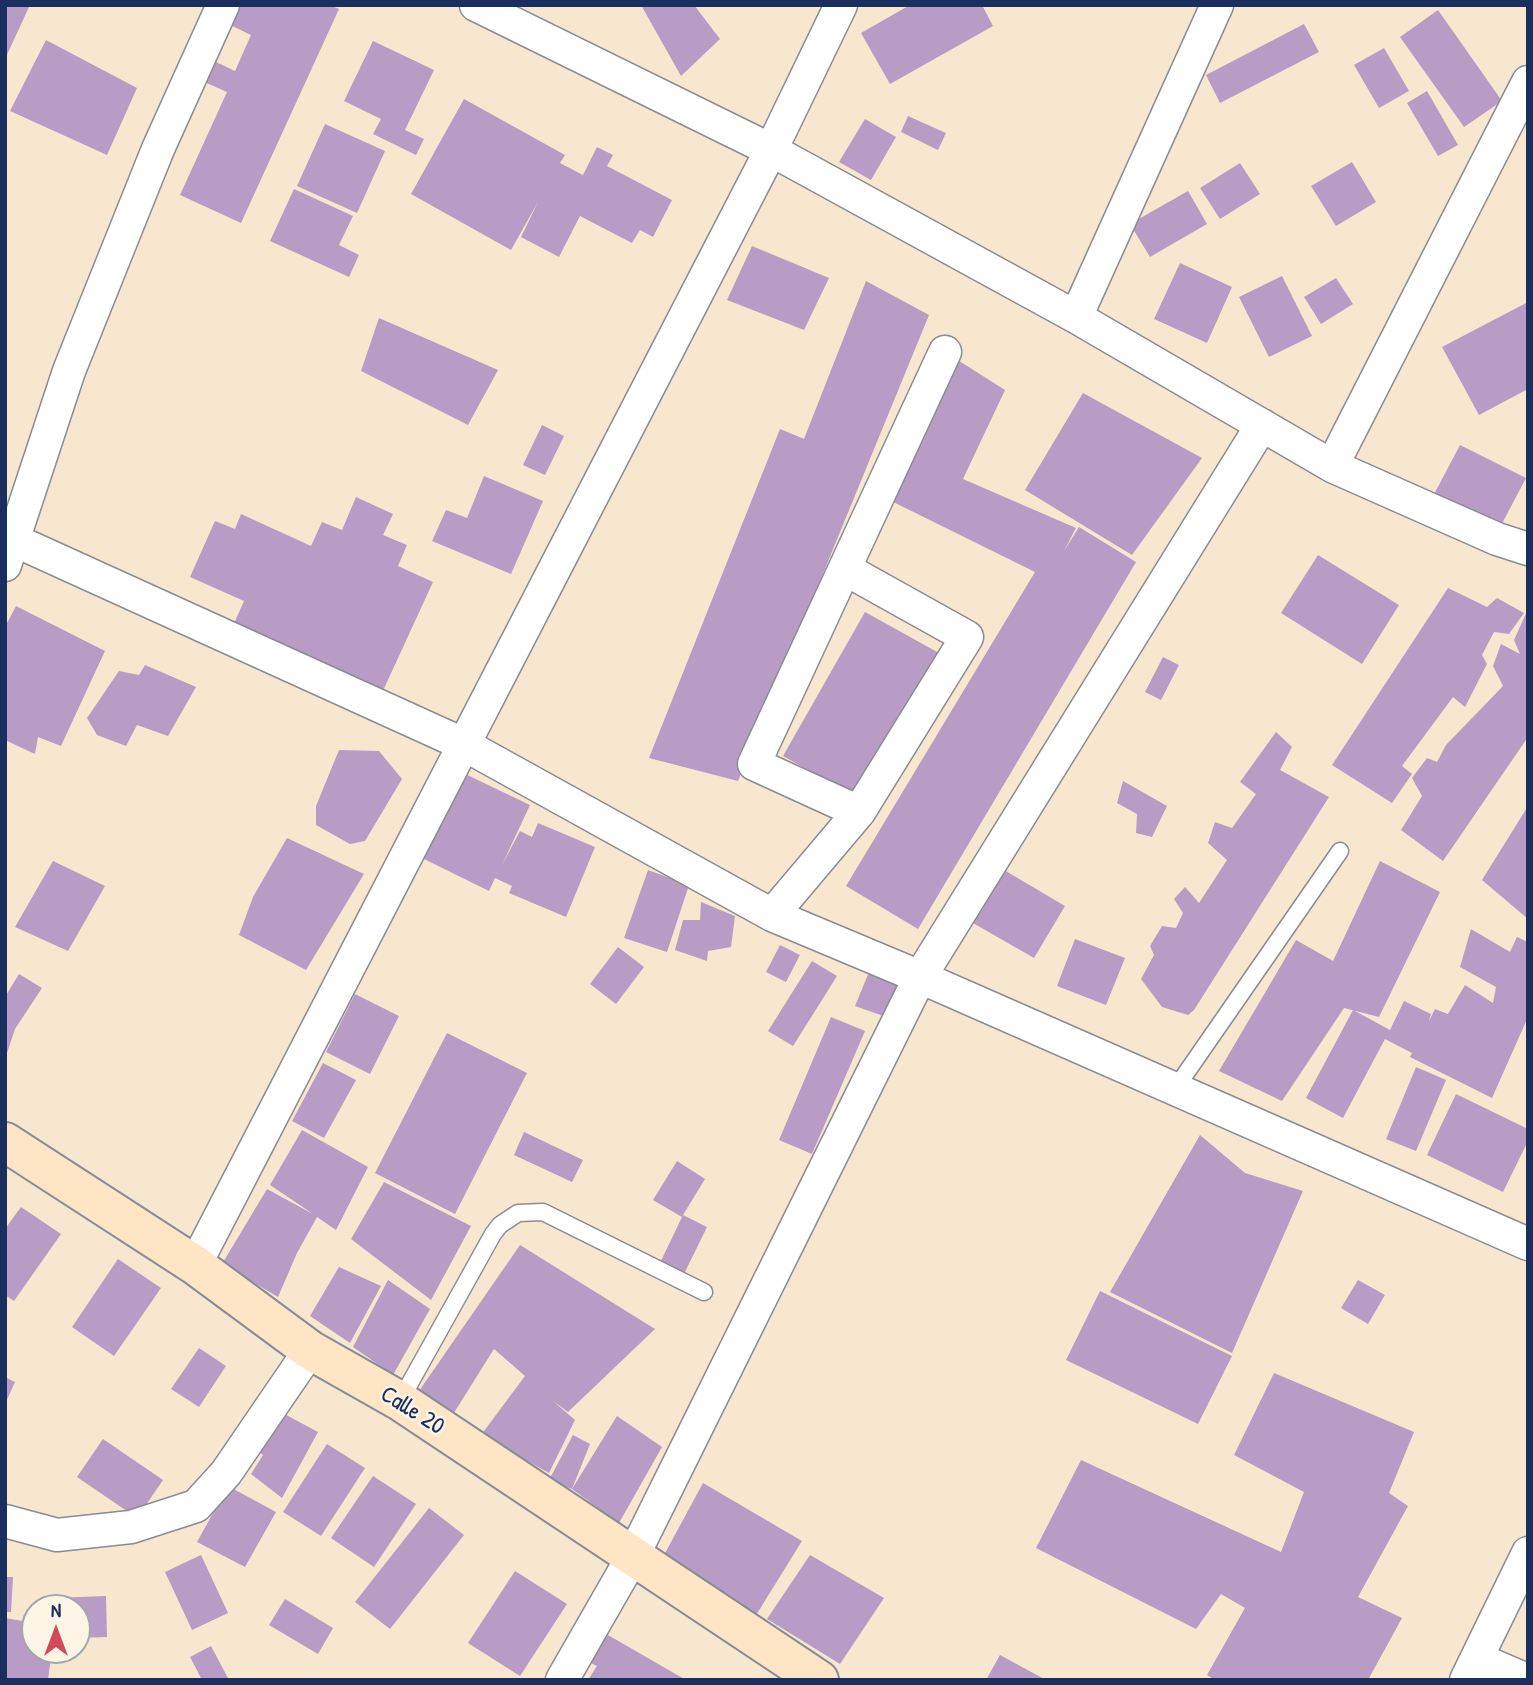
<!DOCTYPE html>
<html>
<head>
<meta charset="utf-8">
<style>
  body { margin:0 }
  #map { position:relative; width:1533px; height:1685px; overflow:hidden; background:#f7e7ce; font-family:"Patrick Hand",sans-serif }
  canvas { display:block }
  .frame { position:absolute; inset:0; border:7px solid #1b2f5e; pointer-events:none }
  .north { position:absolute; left:21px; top:1594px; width:70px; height:70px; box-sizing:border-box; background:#fcf5e5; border:2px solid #a2a6af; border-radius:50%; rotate:0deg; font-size:19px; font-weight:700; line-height:28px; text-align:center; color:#1b2f5e }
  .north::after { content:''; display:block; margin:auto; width:24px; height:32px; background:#d1495b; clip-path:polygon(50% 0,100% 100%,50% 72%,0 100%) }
</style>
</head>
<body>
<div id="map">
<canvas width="1533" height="1685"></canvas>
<div class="frame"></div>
<div class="north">N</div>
</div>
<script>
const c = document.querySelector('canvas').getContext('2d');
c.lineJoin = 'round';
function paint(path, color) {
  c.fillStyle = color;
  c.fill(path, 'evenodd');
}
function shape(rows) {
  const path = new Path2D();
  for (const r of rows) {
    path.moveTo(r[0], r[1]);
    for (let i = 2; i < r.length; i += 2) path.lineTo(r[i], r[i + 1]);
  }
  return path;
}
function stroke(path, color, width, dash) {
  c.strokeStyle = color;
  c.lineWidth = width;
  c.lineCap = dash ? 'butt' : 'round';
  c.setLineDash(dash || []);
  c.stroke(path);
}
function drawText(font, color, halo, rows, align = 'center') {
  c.font = font + ' "Patrick Hand",sans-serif';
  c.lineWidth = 5;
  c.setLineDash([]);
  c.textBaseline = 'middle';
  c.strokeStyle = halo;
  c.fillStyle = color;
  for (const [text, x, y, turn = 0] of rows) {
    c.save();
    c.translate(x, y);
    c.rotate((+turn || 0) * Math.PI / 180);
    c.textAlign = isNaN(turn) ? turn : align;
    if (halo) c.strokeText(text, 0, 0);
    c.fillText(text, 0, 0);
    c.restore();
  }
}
const building = shape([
  [5,5,30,5,5,59],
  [232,5,330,5,339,9,241,223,180,195,227,92,202,81,212,60,235,71,251,35,224,22],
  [641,5,694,5,720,39,681,76],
  [910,5,982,5,993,26,890,84,861,33],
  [1438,10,1502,101,1464,127,1400,37],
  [1304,24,1319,52,1220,103,1206,75],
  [46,40,137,88,107,155,10,111],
  [373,41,434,70,405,130,424,139,416,155,373,134,381,119,344,101],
  [1384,48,1409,91,1379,108,1354,65],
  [1427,91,1458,145,1438,156,1407,103],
  [464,99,565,155,560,163,583,175,597,147,613,155,607,166,672,200,653,237,640,230,632,243,580,216,559,257,521,237,538,202,511,250,411,194],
  [908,116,946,133,938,150,901,132],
  [865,119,896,137,871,180,839,162],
  [325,124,385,151,357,213,297,186],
  [1352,162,1376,202,1336,226,1311,186],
  [1240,163,1260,194,1220,219,1200,188],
  [294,189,353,216,339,245,359,255,349,277,270,241],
  [1188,191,1207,224,1150,257,1130,224],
  [752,246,829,278,804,330,727,300],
  [1180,263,1232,287,1207,343,1154,319],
  [1282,276,1312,336,1269,357,1239,297],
  [1336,278,1353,304,1321,324,1304,297],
  [866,281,929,315,738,781,649,758,780,429,804,439],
  [1528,302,1528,389,1479,415,1442,347],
  [379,318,498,370,468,425,361,371],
  [945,352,1005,390,963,479,1076,528,1064,551,1079,527,1136,562,918,929,846,886,1035,572,875,493],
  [1083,393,1202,458,1132,555,1025,490],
  [542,425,564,436,545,475,523,465],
  [1460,445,1526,478,1496,535,1430,502],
  [484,476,543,501,511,574,432,541,446,510,467,518],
  [356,497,393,514,383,535,407,545,398,566,433,582,381,695,232,628,244,601,190,577,215,521,235,529,241,514,311,546,322,522,342,530],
  [1318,555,1399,605,1362,664,1281,613],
  [1448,588,1487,607,1497,598,1524,613,1509,634,1494,632,1482,655,1487,664,1465,707,1453,697,1402,766,1412,774,1392,803,1332,765],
  [16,606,105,651,61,746,38,737,35,754,5,740,5,627],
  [1528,609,1528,737,1443,861,1401,830,1422,796,1412,778,1427,758,1437,762,1446,745,1503,686,1493,666,1501,644,1520,654,1514,640],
  [865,612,948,658,865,802,783,756],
  [1163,657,1179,665,1161,700,1145,692],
  [145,665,196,687,168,736,137,725,126,746,97,735,87,718,119,671,139,675],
  [1276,732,1292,747,1280,770,1329,797,1194,1010,1188,1015,1162,1007,1141,979,1154,955,1150,946,1162,926,1176,928,1183,913,1174,899,1185,887,1199,903,1227,860,1208,843,1215,822,1232,828,1256,794,1240,782],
  [339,750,379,751,402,779,365,841,350,844,316,825,316,806],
  [461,772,530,805,502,865,520,831,532,837,538,823,595,847,566,917,509,893,512,886,495,878,489,891,420,857],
  [1123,781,1167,806,1152,837,1136,833,1137,814,1117,803],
  [1528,806,1528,919,1482,880],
  [287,838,364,874,306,970,239,935,253,897],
  [53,861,105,886,68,951,15,927],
  [1380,861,1440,892,1379,1017,1344,1008,1282,1101,1219,1071,1296,940,1333,961],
  [648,870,689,885,667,952,624,938],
  [1004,870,1065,906,1034,958,973,923],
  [701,902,735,916,731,947,708,951,707,961,675,950,683,920,700,920],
  [1471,929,1510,952,1517,937,1528,942,1528,1017,1492,1098,1410,1057,1412,1053,1385,1039,1343,1118,1306,1098,1353,1010,1390,1030,1404,1001,1431,1014,1429,1021,1435,1009,1448,1014,1465,985,1493,1003,1496,987,1460,967],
  [1075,939,1125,958,1106,1005,1057,986],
  [780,945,800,955,786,982,766,972],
  [618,947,644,967,616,1004,590,984],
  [812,961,837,976,793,1046,768,1031],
  [869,972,902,984,889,1018,855,1006],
  [19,974,42,988,15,1029,5,1059,5,997],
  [355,994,399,1016,370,1074,326,1052],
  [831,1017,865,1031,812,1154,779,1140],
  [447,1033,527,1073,455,1214,375,1173],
  [323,1063,356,1080,324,1138,292,1121],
  [1416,1067,1446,1080,1416,1151,1386,1139],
  [1456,1094,1528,1129,1528,1141,1503,1192,1427,1155],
  [302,1130,368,1167,336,1230,317,1217,297,1253,278,1297,222,1264,267,1189,313,1214,270,1185],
  [524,1132,583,1160,572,1182,514,1155],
  [1200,1135,1245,1173,1303,1191,1232,1353,1110,1292],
  [677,1161,705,1179,683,1215,707,1227,684,1274,660,1263,682,1217,653,1200],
  [384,1182,471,1226,431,1300,351,1239],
  [21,1207,61,1234,14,1301,5,1295,5,1229],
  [520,1245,655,1329,568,1412,553,1401,575,1420,549,1473,481,1435,525,1376,494,1349,452,1416,419,1391],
  [118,1259,161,1288,114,1356,72,1327],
  [339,1267,381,1286,350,1343,310,1316],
  [388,1280,430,1309,393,1375,353,1347],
  [1358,1280,1385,1295,1368,1324,1341,1308],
  [1100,1291,1232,1356,1198,1424,1066,1360],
  [199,1348,226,1366,199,1407,171,1389],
  [1274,1373,1414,1432,1389,1493,1408,1506,1358,1597,1402,1618,1368,1680,1215,1680,1207,1675,1245,1608,1221,1594,1196,1629,1036,1548,1081,1460,1281,1552,1304,1492,1234,1455],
  [5,1377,15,1382,5,1404],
  [275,1409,318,1432,282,1498,251,1474,263,1455,253,1447],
  [617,1416,662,1447,619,1523,572,1489],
  [573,1435,590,1444,572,1489,549,1480],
  [103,1439,163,1480,137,1518,77,1477],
  [327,1444,365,1468,321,1536,283,1512],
  [373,1476,416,1504,374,1567,331,1538],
  [703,1483,802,1541,753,1620,664,1555],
  [228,1486,276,1512,245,1567,197,1542],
  [429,1508,464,1535,390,1629,355,1602],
  [201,1555,228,1613,192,1630,165,1572],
  [810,1555,884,1598,840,1664,767,1619],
  [515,1571,567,1604,520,1676,468,1643],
  [5,1577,13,1577,11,1612,5,1612],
  [106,1596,107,1637,77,1638,77,1608,55,1608,54,1598],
  [285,1599,333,1628,318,1654,269,1625],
  [5,1618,35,1623,35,1650,52,1650,48,1680,5,1680],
  [601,1631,686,1680,588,1680,597,1666,585,1660],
  [211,1646,229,1680,202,1680,190,1657],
  [1000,1655,1046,1680,986,1680]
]);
const lane = shape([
  [1175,1089,1340,851],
  [400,1401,493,1234,500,1225,518,1213,543,1212,704,1292]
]);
const street = shape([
  [476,5,771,150,1076,317,1332,466,1497,539,1528,549],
  [1076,317,1217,5],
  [1332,466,1528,82],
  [5,536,463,744,772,915,920,977,1528,1244],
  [5,565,69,371,158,149,223,5],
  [859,812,754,764,945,352],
  [772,915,859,812,967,637,845,569],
  [195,1265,771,150,841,5],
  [5,1521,57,1535,131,1527,196,1506,226,1473,310,1350],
  [1478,1659,1527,1680],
  [562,1680,633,1556,920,977,1262,425],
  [1466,1680,1528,1553]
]);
const secondary = shape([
  [5,1142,195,1265,310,1350,400,1401,819,1680]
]);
const streetNames = [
  ["Calle 20",412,1411,32]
];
paint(building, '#b89cc5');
stroke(lane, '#898b96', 19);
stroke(street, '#898b96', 35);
stroke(secondary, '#898b96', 42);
stroke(lane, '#fff', 16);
stroke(street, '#fff', 32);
stroke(secondary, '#fde5c5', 38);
drawText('24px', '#1b2f5e', '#fcf5e5', streetNames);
</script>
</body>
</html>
